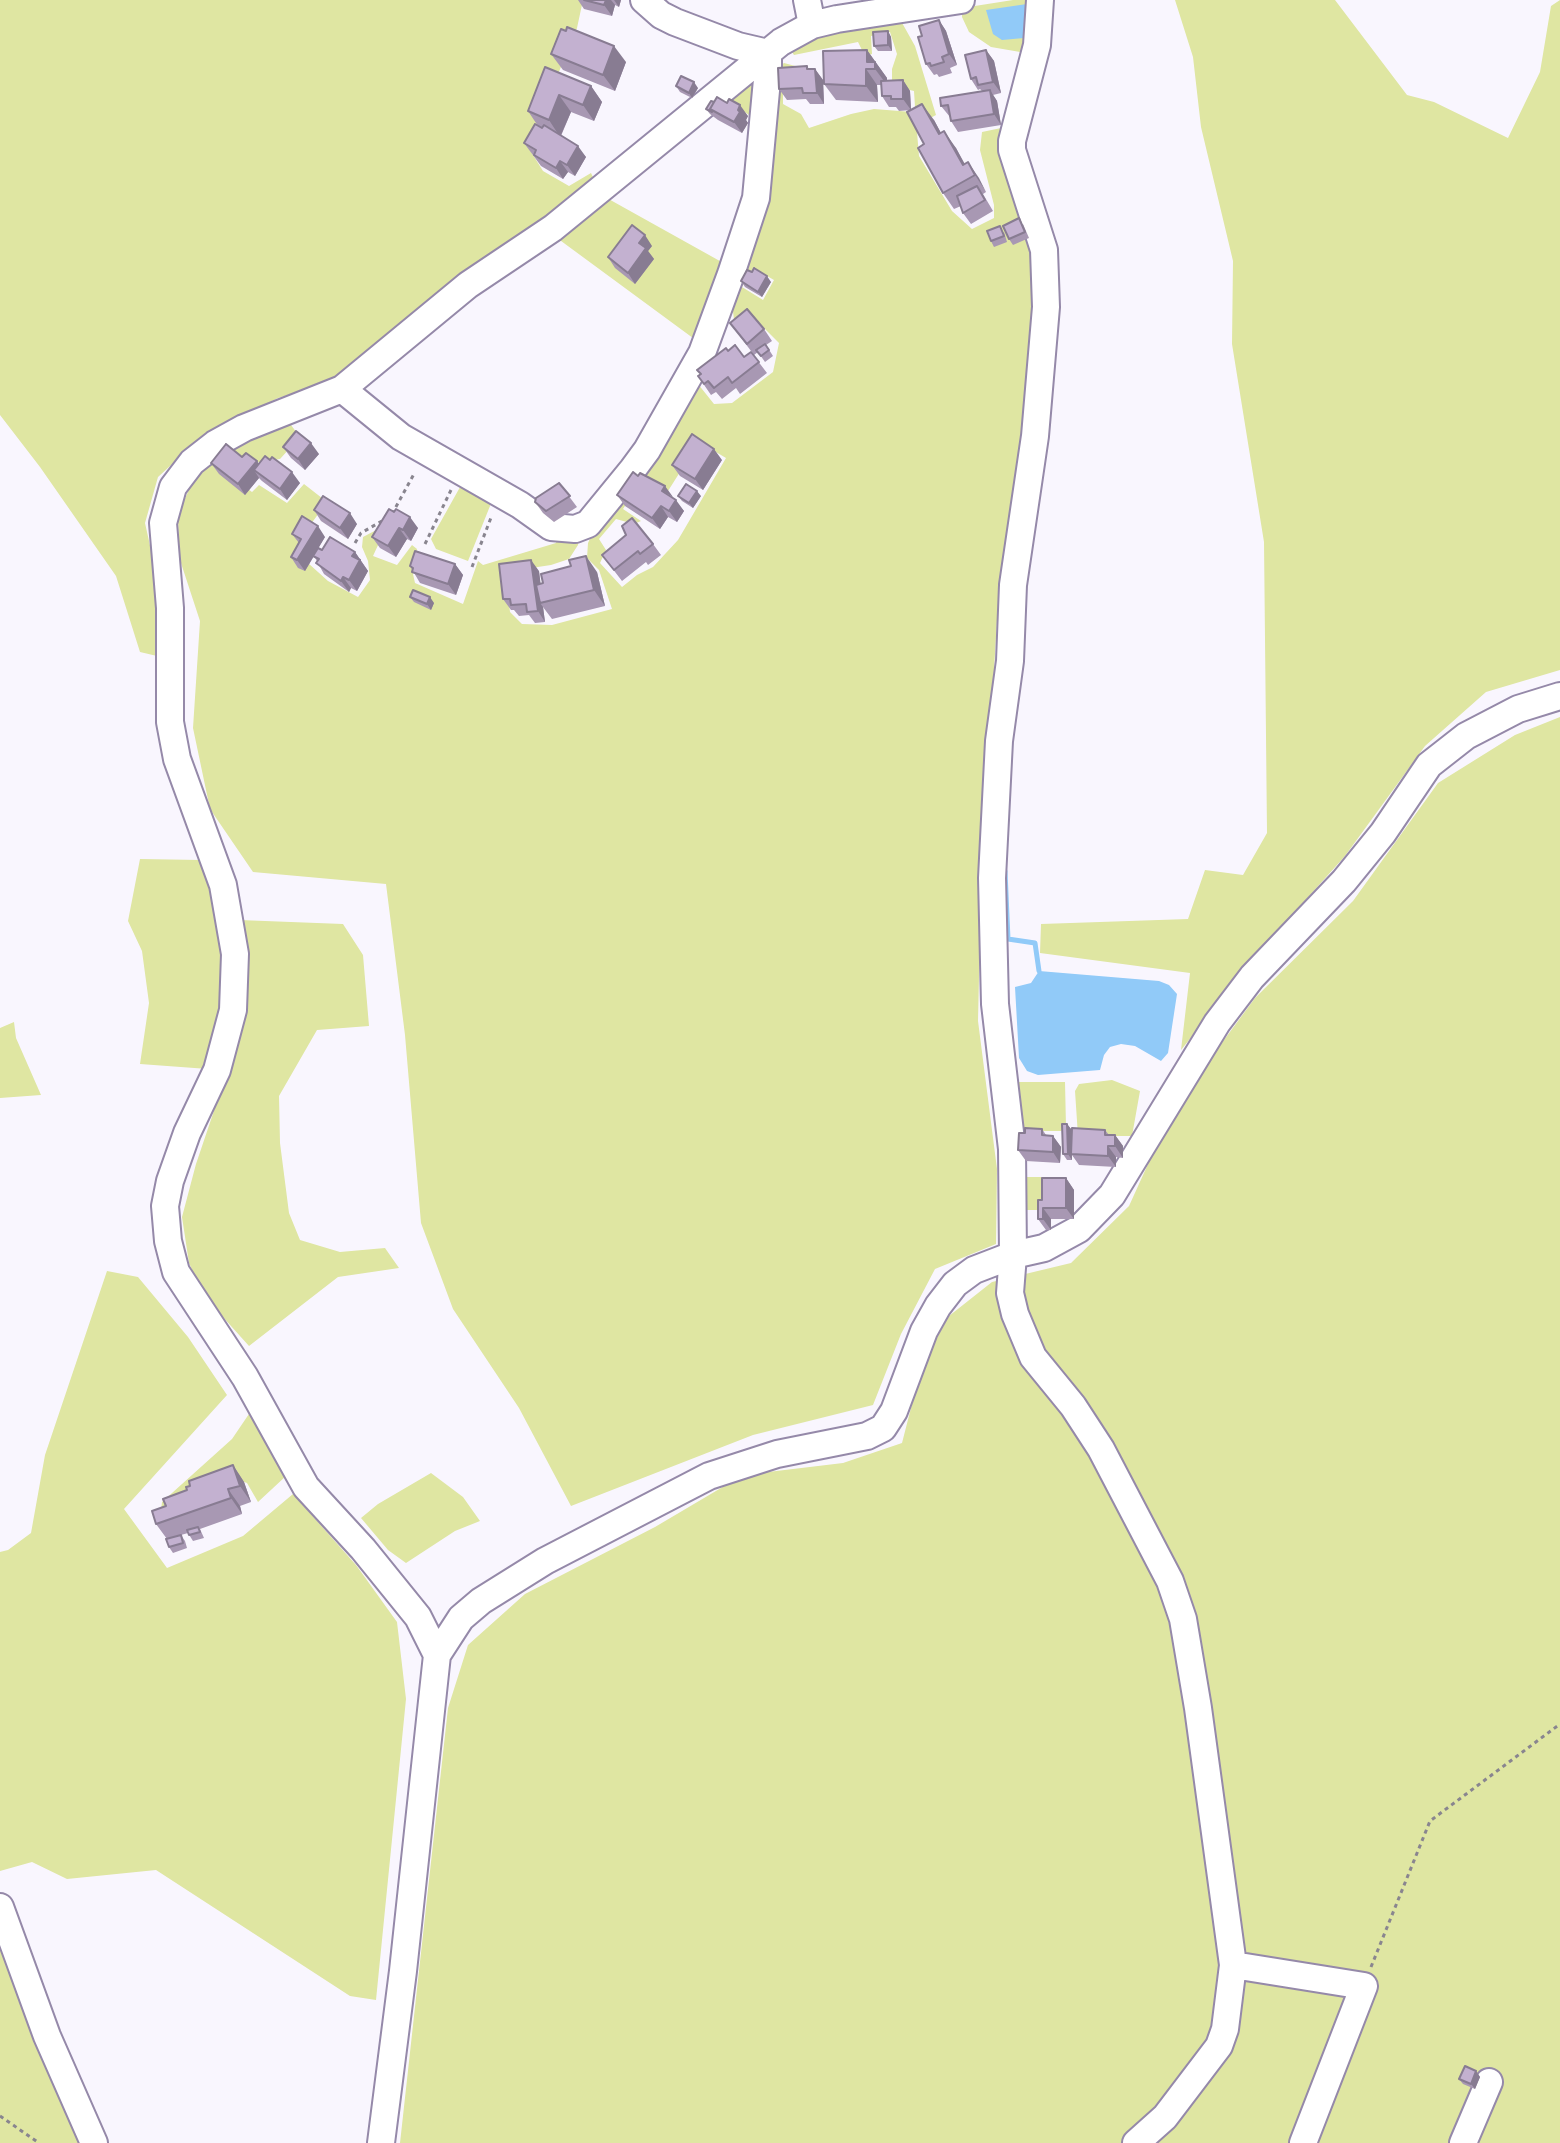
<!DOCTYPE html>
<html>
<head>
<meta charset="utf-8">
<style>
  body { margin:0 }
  canvas { display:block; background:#f9f6fe }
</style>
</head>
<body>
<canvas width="1560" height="2143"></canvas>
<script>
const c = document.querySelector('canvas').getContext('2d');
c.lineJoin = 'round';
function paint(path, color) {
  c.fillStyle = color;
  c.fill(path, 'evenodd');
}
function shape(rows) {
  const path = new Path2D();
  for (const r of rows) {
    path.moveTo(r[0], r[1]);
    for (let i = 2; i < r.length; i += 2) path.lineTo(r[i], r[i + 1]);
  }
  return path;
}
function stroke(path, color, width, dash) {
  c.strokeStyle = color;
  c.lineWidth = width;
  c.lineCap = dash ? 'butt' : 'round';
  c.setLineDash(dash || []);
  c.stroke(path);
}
const green = shape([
  [0,0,583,0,577,28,528,147,543,171,569,186,591,173,597,186,335,381,278,398,204,435,158,477,145,523,161,595,157,656,140,652,116,576,40,467,0,415],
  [1013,0,1032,0,1026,53,991,47,969,32,962,17,962,8],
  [1175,0,1335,0,1407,95,1434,102,1508,138,1540,72,1551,6,1560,0,1560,670,1486,692,1425,746,1345,856,1267,943,1181,1050,1190,973,1040,953,1041,924,1188,919,1205,870,1243,875,1267,833,1264,542,1232,344,1233,261,1201,127,1193,57],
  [901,21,915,46,936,115,921,123,917,132,919,156,952,211,972,229,994,218,994,205,980,150,982,132,1006,127,1036,245,1038,339,997,620,981,888,978,1021,997,1169,996,1244,935,1269,901,1334,873,1405,753,1435,571,1506,519,1408,453,1309,421,1223,405,1035,386,884,253,872,210,809,193,728,200,621,179,557,178,514,196,474,248,434,291,425,300,437,280,459,220,468,252,492,259,485,287,503,304,484,327,502,300,539,298,554,328,581,358,597,370,580,368,561,362,547,363,537,380,528,385,530,373,556,397,565,412,545,417,549,413,574,415,583,463,604,478,561,483,565,556,543,557,534,580,532,578,545,569,559,551,565,505,572,510,612,522,624,552,625,612,609,599,570,587,558,588,543,596,526,694,379,714,404,732,403,773,372,779,343,750,314,735,328,732,303,776,69,784,63,799,67,783,78,783,104,801,114,809,128,851,114,874,109,912,112,915,107,914,91,897,87,892,83,892,69,897,54,890,32,871,36,872,54,865,56,858,42,794,55,790,49,819,34],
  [753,268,774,280,763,300,742,287],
  [699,442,726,458,678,540,653,567,637,575,622,587,600,563,606,550,599,539,616,519,634,524,641,521,623,509,642,480,668,491],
  [759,68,752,117,736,106,721,100],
  [605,197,727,265,697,341,557,238],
  [464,480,494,496,468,561,436,549,431,539],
  [1560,717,1560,2143,400,2143,448,1708,468,1645,525,1594,655,1527,743,1475,843,1463,902,1443,922,1365,949,1316,992,1282,1071,1263,1129,1206,1173,1109,1255,998,1353,901,1438,783,1515,735],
  [140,859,201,860,222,917,221,1001,208,1069,140,1064,149,1003,142,951,128,921],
  [239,920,343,924,363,955,369,1026,317,1030,279,1096,280,1143,289,1213,300,1240,340,1252,385,1248,399,1268,338,1277,249,1346,204,1296,189,1263,182,1217,196,1164,244,1022,244,940],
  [14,1022,16,1038,41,1095,0,1098,0,1028],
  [1112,1080,1140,1091,1132,1136,1078,1136,1075,1091,1079,1084],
  [1017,1082,1065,1082,1066,1127,1061,1131,1025,1131,1017,1135],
  [1020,1177,1043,1177,1043,1210,1020,1210],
  [107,1271,138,1277,188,1337,227,1395,124,1509,167,1568,243,1536,293,1494,356,1565,397,1622,406,1699,376,2000,350,1996,156,1870,67,1879,32,1862,0,1871,0,1552,8,1550,31,1533,45,1455],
  [251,1411,266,1444,286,1476,258,1502,247,1483,231,1477,159,1526,162,1502,232,1439],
  [431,1473,463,1497,480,1521,455,1531,406,1563,388,1550,361,1518,378,1504],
  [0,1921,87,2143,0,2143]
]);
const water = shape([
  [1027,4,1024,38,1002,40,993,34,986,10],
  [1039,971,1159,981,1169,985,1177,994,1168,1053,1161,1061,1135,1046,1121,1044,1110,1047,1104,1055,1100,1070,1038,1075,1027,1071,1019,1058,1015,987,1031,983]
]);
const stream = shape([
  [1005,871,1008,939,1035,943,1039,971]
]);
const path = shape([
  [392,514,415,472],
  [355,543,361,533,382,521],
  [425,544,451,490],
  [472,567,492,515],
  [1371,1967,1430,1821,1560,1724],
  [0,2116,39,2143]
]);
const minor = shape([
  [807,0,812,25],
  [1040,0,1037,45,1012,141,1012,150,1044,250,1046,307,1035,436,1013,585,1010,661,999,741,992,878,995,1004,1012,1149,1013,1255,1010,1293,1015,1314,1033,1357,1073,1406,1101,1449,1170,1581,1183,1619,1198,1708,1233,1965,1225,2029,1219,2046,1165,2117,1136,2143],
  [342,389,401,437,520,505,551,527,575,529,588,524,633,469,647,450,702,353,731,274,756,198,768,69,768,53,738,46,675,22,661,15,644,0],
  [437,1655,418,1617,363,1549,306,1487,245,1377,176,1272,168,1241,165,1206,170,1181,187,1133,217,1070,233,1010,235,954,223,885,177,759,170,722,170,608,163,523,173,487,192,462,215,444,244,428,342,389,468,285,553,228,781,42,812,25,837,19,961,0],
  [0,1907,47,2036,94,2143],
  [1233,1965,1364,1986,1303,2143],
  [381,2143,403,1971,437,1655,461,1618,481,1601,545,1561,709,1476,777,1454,867,1436,883,1428,894,1411,924,1331,938,1306,955,1284,974,1270,1013,1255,1044,1248,1079,1229,1112,1195,1217,1023,1252,977,1344,881,1383,833,1429,765,1466,736,1518,709,1560,696],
  [1463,2143,1489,2082]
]);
const wall = shape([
  [578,0,621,0,619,7,615,5,612,16,584,9],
  [939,20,946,31,957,65,950,68,952,73,939,77,937,74,934,75,926,64],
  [888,31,891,37,892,51,878,51,874,46],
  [867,50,887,78,887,81,903,80,910,91,911,110,934,120,941,133,956,148,964,164,968,162,986,192,983,194,993,211,971,224,963,213,961,206,954,209,943,193,911,110,899,111,896,107,889,107,882,96,881,85,877,85,878,102,836,100,824,84],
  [986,50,994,61,1001,93,993,95,997,101,1001,125,958,132,951,121,950,117,941,106,982,91,980,89,978,90,971,79],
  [551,54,626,62,615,91,563,70],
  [807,66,809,69,815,69,823,80,824,104,810,104,806,99,787,100,779,89],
  [545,67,591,86,602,102,594,121,571,112,561,136,586,157,575,176,568,172,563,179,541,166,524,143,538,126,528,111],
  [676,86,698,88,692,98,680,92],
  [706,109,748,116,746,120,748,123,742,133,718,120,710,114],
  [1023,224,1029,238,1013,245,1009,239],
  [1004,232,1007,242,994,247,991,241],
  [652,246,648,251,654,259,635,284,615,268,608,257],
  [741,281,771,282,762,297,745,287],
  [730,323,764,329,772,341,766,345,773,356,765,362,758,352,754,355],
  [728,351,744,357,751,352,767,373,740,394,736,388,722,399,716,392,711,395,698,376],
  [283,447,319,454,305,470,291,458],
  [242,457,257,461,259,464,300,483,287,500,262,481,259,478,245,495,219,474,211,463],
  [722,460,703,490,680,476,672,465],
  [559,483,577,507,554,522,543,513,535,502],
  [617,495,672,498,684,511,677,522,668,517,660,529,625,506],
  [678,496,701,496,693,508,682,501],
  [389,509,418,528,411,541,407,539,396,557,380,548,372,537],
  [314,510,357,524,348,539,321,521],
  [292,534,325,537,318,548,322,550,355,552,368,571,357,591,351,588,349,592,324,574,314,556,305,571,298,568,291,557,299,543],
  [653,544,661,555,648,565,646,562,622,581,602,555],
  [455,564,463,575,456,595,420,583,410,566],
  [539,571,540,584,597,572,605,606,552,619,543,607,545,622,535,623,529,615,519,616,514,610,511,610,503,599],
  [410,597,434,603,431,610,414,602],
  [1067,1124,1071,1129,1072,1145,1105,1130,1109,1135,1115,1135,1123,1146,1123,1158,1116,1157,1116,1167,1079,1165,1072,1155,1072,1160,1067,1160,1063,1154],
  [1042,1129,1046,1135,1053,1136,1061,1147,1060,1163,1026,1161,1018,1150,1025,1133],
  [1066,1178,1074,1190,1074,1219,1051,1219,1051,1230,1046,1230,1038,1219,1042,1200],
  [233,1465,244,1482,251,1502,240,1506,242,1514,200,1529,204,1538,193,1541,188,1533,181,1535,185,1541,187,1548,173,1553,169,1547,167,1539,156,1524,166,1506,187,1490],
  [1476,2071,1480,2077,1475,2089,1463,2084,1459,2079]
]);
const shadedWall = shape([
  [606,0,611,0,615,5,612,16,604,5],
  [614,0,621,0,619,7],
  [939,20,946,31,957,65,949,54],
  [888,31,891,37,892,51,888,45],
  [614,46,626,62,615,91,603,75],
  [867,50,887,78,887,85,875,69,867,62],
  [986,50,994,61,1001,93,993,82],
  [815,69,823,80,824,104,817,93],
  [866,69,877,85,878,102,866,86],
  [903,80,910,91,911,110,903,99],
  [694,82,698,88,692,98,689,93],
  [591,86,602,102,594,121,583,105],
  [990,90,997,101,1001,125,994,114],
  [559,95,571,112,560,137,549,120],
  [922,104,934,120,950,150,939,134],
  [740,105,748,116,746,120,748,123,742,133,734,122],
  [944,131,956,148,972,177,963,165],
  [578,146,586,157,575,176,567,165],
  [560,161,568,172,563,179,556,168],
  [968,162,979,178,986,192,975,175],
  [645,235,652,246,648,251,654,259,635,284,628,273,639,243],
  [767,276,771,282,762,297,758,292],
  [311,443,319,454,305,470,298,459],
  [714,449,722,460,703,490,695,479],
  [257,461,264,472,254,470,259,478,245,495,238,484],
  [292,472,300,483,287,500,280,489],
  [665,486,673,497,662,491],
  [697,491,701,496,693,508,689,503],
  [676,500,684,511,677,522,669,511],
  [661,506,668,517,660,529,652,518],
  [350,513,357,524,348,539,340,528],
  [410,517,418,528,411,541,403,530],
  [318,526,325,537,305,571,297,560],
  [399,528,407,539,396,557,388,546],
  [355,552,368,571,357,591,349,580,352,556],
  [586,556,597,572,605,606,594,590],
  [531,560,539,571,543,602,540,603,543,607,545,622,538,611],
  [455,564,463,575,456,595,448,584],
  [343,577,351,588,349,592,341,581],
  [430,597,434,603,431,610,427,604],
  [1067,1124,1071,1129,1072,1160,1068,1154],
  [1115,1135,1123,1146,1123,1158,1115,1146],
  [1053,1136,1061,1147,1060,1163,1053,1152],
  [1108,1146,1116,1157,1116,1167,1108,1156],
  [1066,1178,1074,1190,1074,1219,1066,1208],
  [1043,1208,1051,1219,1051,1230,1043,1219],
  [233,1465,244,1482,251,1502,240,1486],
  [228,1489,240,1506,242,1514,231,1498],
  [1476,2071,1480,2077,1475,2089,1471,2084]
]);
const building = shape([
  [584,0,606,0,604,5,584,0],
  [939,20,949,54,942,57,944,62,931,66,930,63,926,64,918,37,922,36,919,26,939,20],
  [567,27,614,46,603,75,551,54,561,29,566,31,567,27],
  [888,31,888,45,874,46,873,32,888,31],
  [867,50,867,62,875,62,875,69,866,69,866,86,824,84,823,51,867,50],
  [986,50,993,82,978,85,976,77,971,79,965,55,986,50],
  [807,66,807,69,815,69,817,93,803,93,802,88,779,89,778,68,807,66],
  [545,67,591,86,583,105,559,95,549,120,528,111,545,67],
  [681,76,694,82,689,93,676,86,681,76],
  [903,80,903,99,891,99,891,96,882,96,881,81,903,80],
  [990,90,994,114,951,121,948,105,941,106,940,98,990,90],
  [717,97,727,103,729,99,740,105,738,110,740,112,734,122,710,109,717,97],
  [711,101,714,102,710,109,712,112,706,109,711,101],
  [922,104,939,134,944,131,963,165,968,162,975,175,943,193,918,148,924,144,907,112,922,104],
  [535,124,542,128,544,125,578,146,567,165,560,161,556,168,534,155,536,150,524,143,535,124],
  [977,186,985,200,963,213,957,196,977,186],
  [1019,218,1025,232,1009,239,1003,226,1019,218],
  [632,225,645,235,639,243,646,248,628,273,608,257,632,225],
  [1000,226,1004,236,991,241,987,231,1000,226],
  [754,268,767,276,758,292,741,281,747,270,752,272,754,268],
  [747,309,764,329,747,344,730,323,747,309],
  [765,344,769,350,761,356,756,350,765,344],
  [735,345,744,357,751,352,759,362,732,383,728,377,714,388,708,381,704,384,698,376,701,374,697,370,726,348,728,351,735,345],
  [296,431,311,443,298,459,283,447,296,431],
  [692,434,714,449,695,479,672,465,692,434],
  [226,444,242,457,246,453,257,461,238,484,211,463,226,444],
  [265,456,270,460,272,457,292,472,280,489,254,470,265,456],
  [633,472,638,476,640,473,665,486,662,491,676,500,669,511,661,506,652,518,617,495,633,472],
  [559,483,570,496,546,511,535,502,536,498,559,483],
  [686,484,697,491,689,503,678,496,686,484],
  [323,496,350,513,340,528,314,510,323,496],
  [389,509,394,512,396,509,410,517,403,530,399,528,388,546,372,537,389,509],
  [302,516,318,526,297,560,291,557,301,539,292,534,302,516],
  [632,518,653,544,640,554,638,551,614,570,602,555,626,535,622,526,632,518],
  [330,537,355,552,352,556,360,560,349,580,343,577,341,581,316,563,319,559,313,556,318,548,322,550,330,537],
  [415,551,455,564,448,584,412,572,413,568,410,566,415,551],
  [586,556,594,590,540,603,536,585,543,583,541,574,571,566,569,560,586,556],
  [531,560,538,611,527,612,526,604,511,605,510,599,503,599,499,564,531,560],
  [413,590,430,597,427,604,410,597,413,590],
  [1062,1124,1067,1124,1068,1154,1063,1154,1062,1124],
  [1025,1128,1042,1129,1042,1135,1053,1136,1053,1152,1018,1150,1019,1133,1025,1133,1025,1128],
  [1072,1128,1105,1130,1105,1135,1115,1135,1115,1146,1108,1146,1108,1156,1071,1154,1072,1128],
  [1042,1178,1066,1178,1066,1208,1043,1208,1043,1219,1038,1219,1038,1200,1042,1200,1042,1178],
  [233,1465,240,1486,228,1489,231,1498,156,1524,152,1511,166,1506,163,1499,187,1490,186,1487,190,1486,189,1481,233,1465],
  [198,1527,200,1532,189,1535,187,1530,198,1527],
  [181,1535,183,1543,169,1547,166,1539,181,1535],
  [1465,2066,1476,2071,1471,2084,1459,2079,1465,2066]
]);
paint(green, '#dfe6a2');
paint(water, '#91caf8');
stroke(stream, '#91caf8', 5);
stroke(minor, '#9589a9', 30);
stroke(path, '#89858f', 3, [4, 4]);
stroke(minor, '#fff', 26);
paint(wall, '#a898b3');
paint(shadedWall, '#887c92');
paint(building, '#c3b1d0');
stroke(building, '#887c92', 2);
</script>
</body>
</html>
